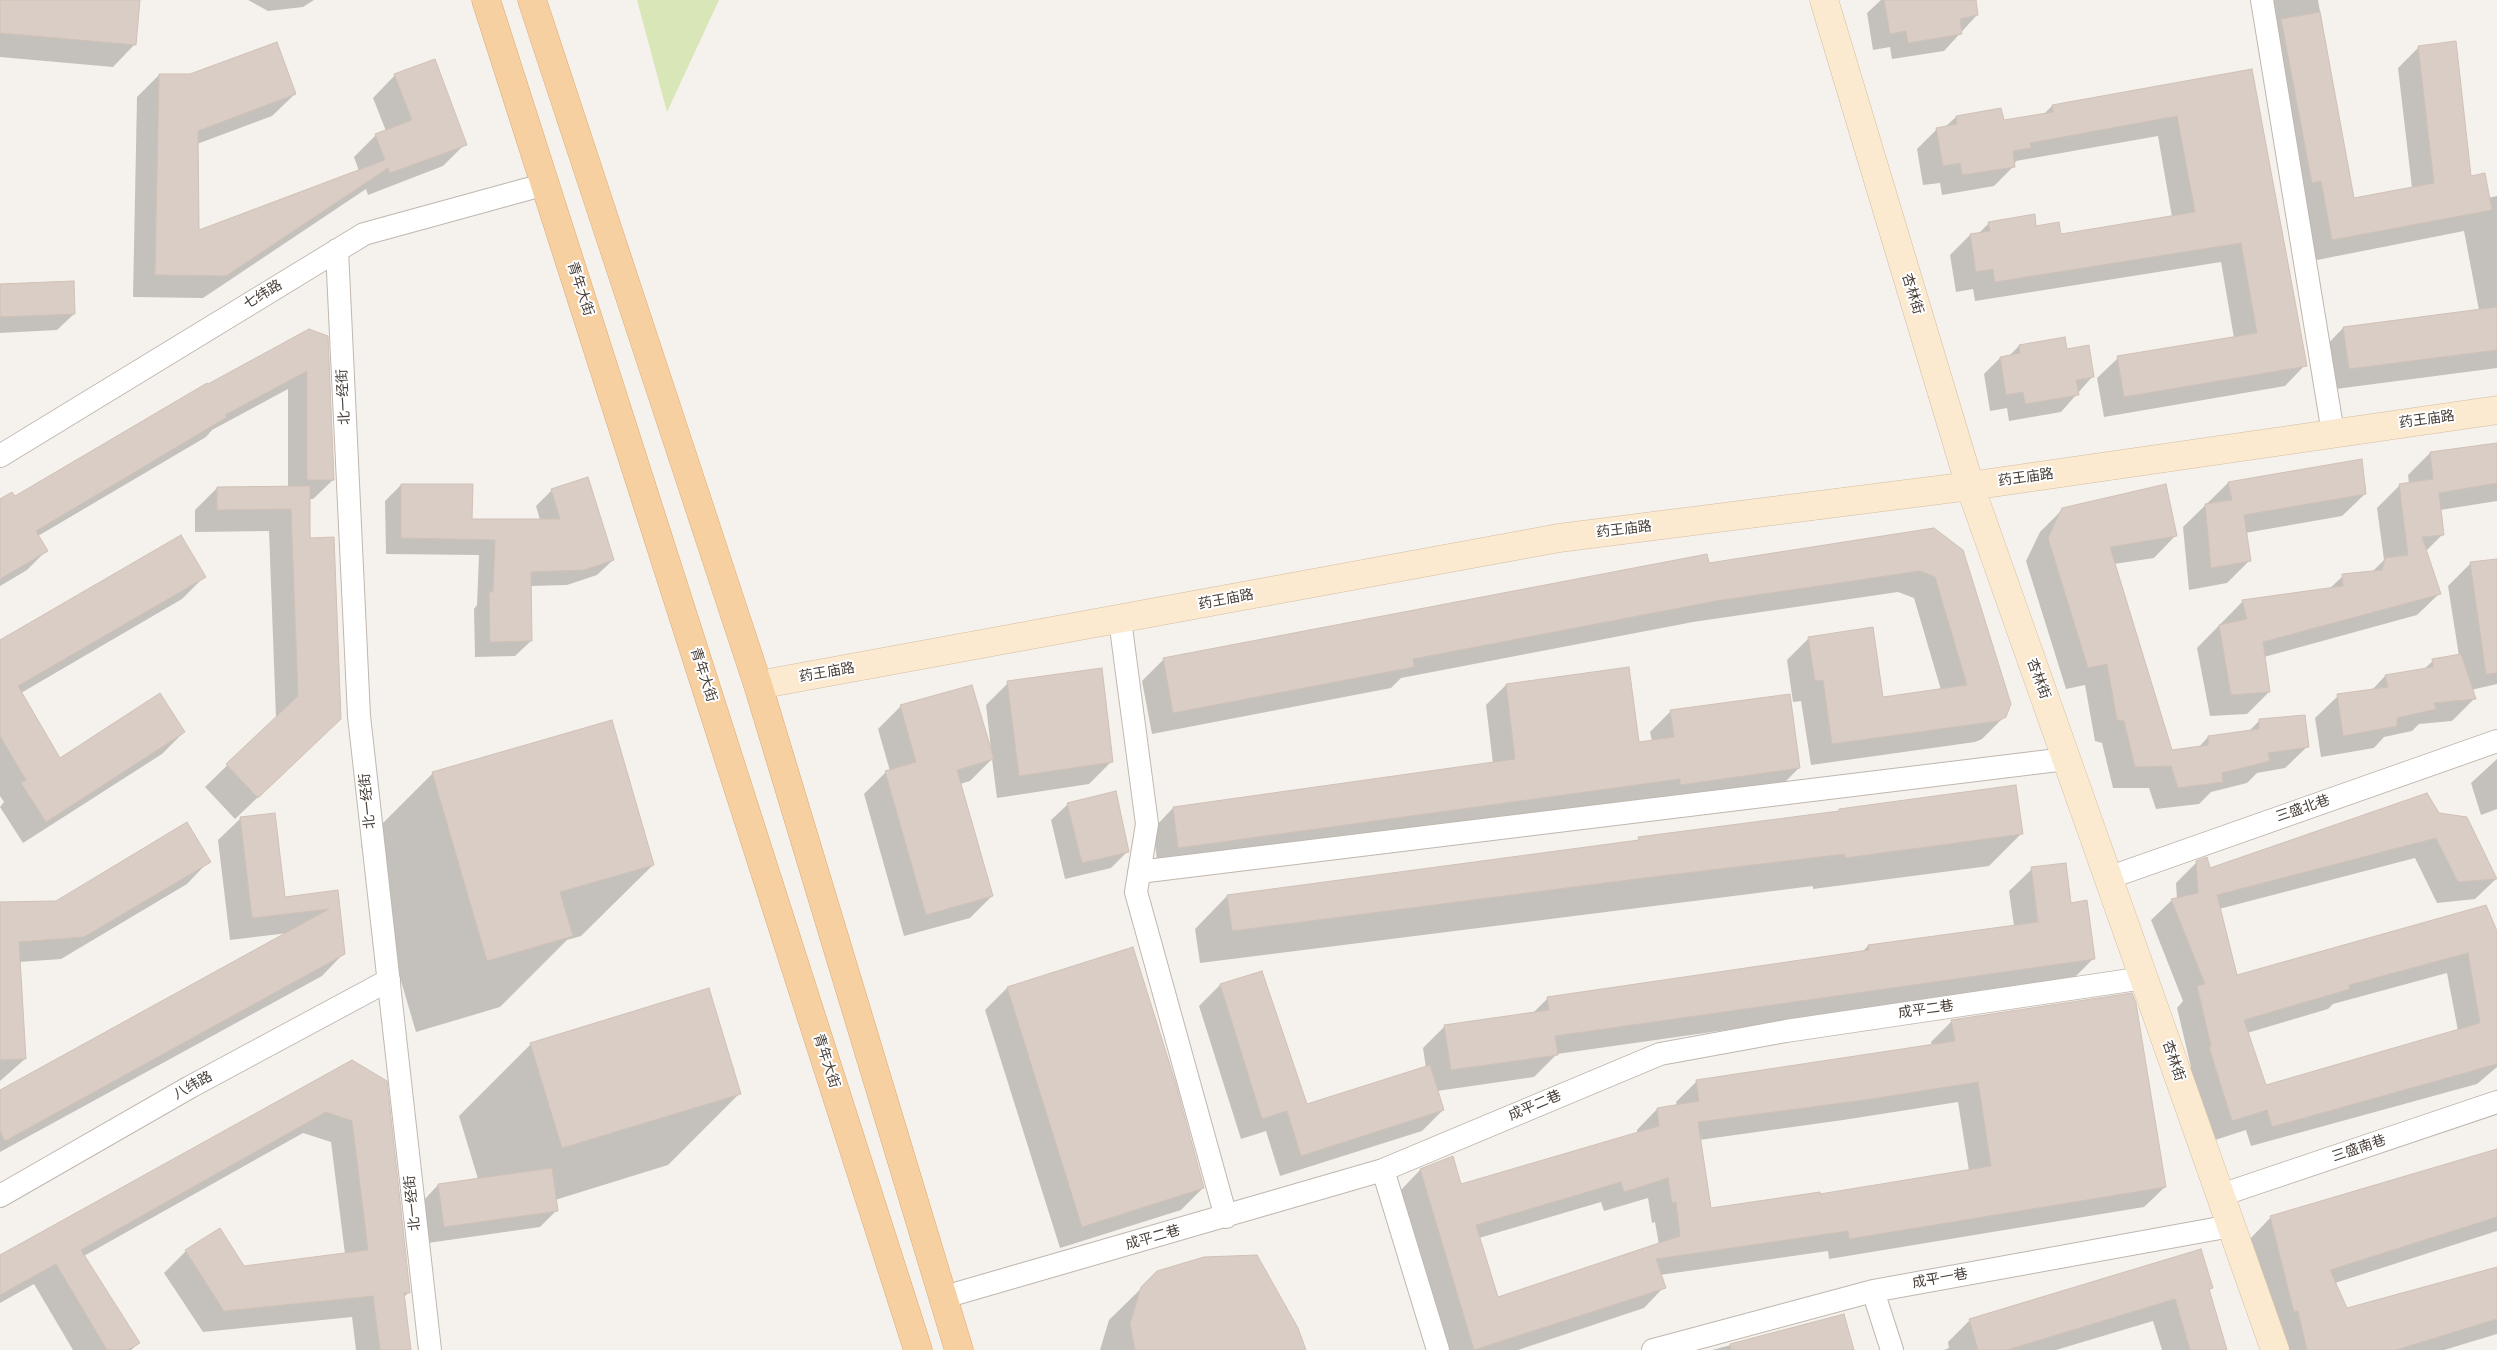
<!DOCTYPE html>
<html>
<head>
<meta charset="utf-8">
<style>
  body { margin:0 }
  canvas { display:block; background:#f5f1ec }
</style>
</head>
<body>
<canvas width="2497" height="1350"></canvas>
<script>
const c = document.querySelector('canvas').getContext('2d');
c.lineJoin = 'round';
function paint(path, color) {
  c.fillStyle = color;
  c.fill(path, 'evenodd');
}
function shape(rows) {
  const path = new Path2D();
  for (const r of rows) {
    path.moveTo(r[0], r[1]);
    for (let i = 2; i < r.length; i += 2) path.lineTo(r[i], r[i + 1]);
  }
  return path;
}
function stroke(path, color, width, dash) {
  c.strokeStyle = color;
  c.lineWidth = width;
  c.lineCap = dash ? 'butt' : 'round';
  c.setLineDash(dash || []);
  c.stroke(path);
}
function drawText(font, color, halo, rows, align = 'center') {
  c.font = font + ' "DM Sans","Noto Sans SC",sans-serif';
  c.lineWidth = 4;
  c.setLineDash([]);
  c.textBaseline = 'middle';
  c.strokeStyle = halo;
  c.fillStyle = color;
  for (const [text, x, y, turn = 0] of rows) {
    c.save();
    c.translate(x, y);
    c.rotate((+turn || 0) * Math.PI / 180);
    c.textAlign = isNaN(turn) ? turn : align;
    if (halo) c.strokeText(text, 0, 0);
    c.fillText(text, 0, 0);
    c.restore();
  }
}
const green = shape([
  [637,0,719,0,667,112]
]);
const shadow = shape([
  [0,0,139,0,135,44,113,67,0,57],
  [248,0,314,0,303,7,268,11],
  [1881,0,1974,0,1977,15,1944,51,1892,59,1890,47,1873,50,1867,13],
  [2257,0,2318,0,2353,200,2412,188,2398,68,2419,47,2470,177,2488,198,2497,196,2497,368,2328,390,2323,349,2343,328,2479,310,2464,231,2312,261],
  [2251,70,2305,365,2285,386,2104,417,2097,378,2118,358,2234,338,2221,262,1975,301,1973,289,1956,292,1950,255,1970,235,1978,234,1989,223,2035,227,2060,235,2172,217,2158,136,2016,161,2014,166,1994,186,1942,195,1940,183,1923,185,1917,149,1937,129,1945,127,1956,117,2002,121,2044,114,2052,106],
  [159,75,295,94,272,116,197,144,197,232,359,171,354,157,376,135,386,131,373,98,395,75,465,144,443,166,368,195,366,189,203,298,133,297,137,97],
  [0,285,74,314,57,330,0,333],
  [309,331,333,480,313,499,309,499,317,741,235,819,205,787,276,718,269,531,195,532,195,510,217,488,288,487,288,389,212,430,206,437,38,536,46,551,27,570,0,586,0,501,15,498,207,386],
  [2019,346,2066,350,2093,376,2061,412,2009,421,2007,408,1990,411,1984,374,2000,358,2008,357],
  [2497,444,2497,501,2440,510,2442,535,2426,551,2440,593,2417,615,2264,657,2269,692,2247,714,2210,716,2197,648,2242,602,2329,589,2343,576,2372,572,2384,560,2377,508,2399,486,2409,484,2408,475,2430,453],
  [2228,483,2365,494,2342,516,2245,533,2249,561,2227,583,2189,590,2183,527],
  [401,485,471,520,540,520,536,506,552,490,613,560,597,575,567,585,530,586,531,641,515,656,475,657,474,609,477,605,479,555,386,554,385,501],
  [2063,509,2176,535,2154,558,2114,564,2171,751,2198,748,2208,737,2248,732,2260,720,2308,746,2285,768,2257,773,2247,783,2211,792,2199,804,2156,809,2149,788,2113,788,2102,743,2095,741,2085,685,2066,689,2026,561,2040,532],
  [1933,529,2005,716,1982,739,1975,742,1811,765,1801,701,1793,702,1787,660,1809,638,1882,698,1941,690,1914,598,1898,592,1693,622,1401,678,1391,688,1152,734,1142,681,1164,659,1708,564],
  [2497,560,2497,684,2471,690,2474,699,2452,721,2419,724,2412,731,2384,737,2374,748,2321,757,2315,718,2338,696,2371,691,2385,676,2423,670,2433,661,2459,656,2448,586,2470,564],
  [204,577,182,599,21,693,60,759,184,732,162,754,23,843,0,807,4,802,0,796,0,641],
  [1008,683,1111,762,1089,784,997,798,992,759,970,781,960,784,992,896,970,918,904,936,864,794,886,772,890,771,878,729,900,707,991,749,986,705],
  [1506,685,1637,743,1652,741,1650,732,1671,711,1799,768,1779,788,1158,868,1153,829,1173,808,1493,764,1486,705],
  [2497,759,2497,809,2481,815,2471,783],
  [433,773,653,865,581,936,567,940,500,1007,416,1032,361,845],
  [1068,804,1128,851,1111,868,1065,879,1051,820],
  [1839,810,2022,833,1989,866,1813,889,1813,886,1200,963,1195,929,1227,896,1636,841,1639,839,1836,813],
  [2438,814,2496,879,2475,899,2437,903,2415,858,2219,909,2236,976,2497,934,2497,1067,2477,1084,2251,1146,2246,1130,2212,1141,2189,1069,2191,1067,2177,1008,2183,1001,2151,920,2172,900,2177,899,2176,883,2197,862,2209,869],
  [2447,973,2458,1031,2265,1086,2247,1033,2328,1009,2333,1004],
  [241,818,284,898,337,892,344,953,322,976,0,1152,0,1092,288,933,230,940,218,840],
  [209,861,187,884,61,959,19,962,25,1059,0,1081,0,903,56,902],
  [2032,869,2093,959,2071,981,1557,1054,1534,1077,1437,1091,1443,1110,1422,1131,1280,1176,1266,1131,1241,1139,1199,1006,1220,985,1262,972,1306,1106,1426,1068,1423,1048,1445,1026,1532,1014,1548,998,1862,952,1868,946,2014,926,2009,891],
  [1132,949,1203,1188,1181,1210,1060,1248,985,1010,1007,988],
  [1952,1021,2165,1187,2144,1207,1829,1259,1828,1251,1660,1275,1664,1287,1644,1308,1518,1350,1448,1350,1400,1191,1420,1170,1452,1158,1460,1185,1637,1134,1637,1130,1657,1109,1677,1106,1676,1102,1697,1081,1932,1046,1931,1042],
  [1958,1102,1969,1171,1819,1196,1710,1209,1699,1140,1843,1120],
  [1648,1198,1652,1223,1655,1222,1659,1245,1497,1299,1479,1238,1601,1202,1604,1211],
  [531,1044,740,1093,668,1165,555,1200,557,1210,540,1227,428,1243,422,1202,438,1185,478,1179,459,1116],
  [352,1061,409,1292,403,1298,409,1350,356,1350,352,1317,203,1332,164,1273,186,1251,219,1230,244,1267,345,1254,331,1142,303,1133,84,1256,139,1343,131,1350,73,1350,34,1284,0,1303,0,1256],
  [2497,1151,2497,1231,2335,1283,2347,1309,2497,1268,2497,1334,2444,1350,2280,1350,2249,1240,2271,1217],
  [1158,1272,1304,1350,1100,1350,1109,1320],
  [2212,1288,2208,1291,2226,1350,2162,1350,2153,1321,2056,1350,1944,1350,1949,1348,1948,1342,1970,1320],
  [1844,1315,1853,1350,1712,1350]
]);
const building = shape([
  [0,0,140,0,136,45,0,33,0,0],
  [1884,0,1976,0,1978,15,1960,19,1962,34,1908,43,1906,31,1890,34,1884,0],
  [2320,12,2354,198,2434,183,2418,46,2456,41,2471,176,2485,173,2492,210,2332,240,2321,181,2312,183,2281,19,2320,12],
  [277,42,296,94,198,131,199,230,385,160,375,134,412,120,394,74,435,59,467,145,390,173,388,168,226,276,155,275,159,74,190,74,277,42],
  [2252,69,2307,366,2124,397,2117,356,2257,333,2241,243,1995,282,1993,269,1976,272,1970,234,1990,231,1988,222,2035,214,2036,226,2059,222,2061,234,2195,212,2177,116,2030,143,2031,148,2013,151,2015,167,1962,175,1960,163,1943,166,1936,128,1957,124,1956,116,2001,108,2004,120,2053,112,2052,105,2252,69],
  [74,281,75,314,0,317,0,284,74,281],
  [2497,307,2497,350,2349,369,2343,327,2497,307],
  [309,329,328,336,334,480,307,480,307,371,225,415,227,417,36,531,48,551,0,579,0,499,12,492,15,496,207,383,208,384,309,329],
  [2065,337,2067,349,2089,345,2094,377,2076,380,2079,395,2025,404,2023,392,2006,395,2000,357,2020,353,2019,345,2065,337],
  [2497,443,2497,483,2439,493,2444,535,2422,537,2441,594,2263,642,2270,692,2231,695,2219,625,2247,619,2242,600,2343,586,2342,574,2382,570,2385,558,2408,555,2399,484,2433,479,2430,452,2497,443],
  [2362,459,2366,494,2244,515,2251,561,2211,568,2205,504,2232,500,2228,482,2362,459],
  [588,477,614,560,584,570,531,572,532,641,490,642,489,592,493,592,495,540,401,538,401,484,473,484,472,519,560,519,551,489,588,477],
  [2166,484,2177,536,2110,547,2172,750,2208,745,2208,736,2259,729,2259,719,2305,715,2309,747,2268,753,2270,761,2222,773,2223,782,2178,788,2171,766,2135,767,2124,721,2117,720,2107,664,2088,668,2048,538,2062,508,2166,484],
  [310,486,310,538,334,537,341,719,258,798,226,764,298,696,291,509,217,510,217,487,310,486],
  [1934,528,1963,550,2011,704,2006,717,1998,721,1832,744,1823,680,1815,681,1808,637,1873,627,1883,697,1967,685,1935,577,1920,571,1716,601,1413,659,1414,667,1173,713,1163,658,1707,554,1709,563,1934,528],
  [181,535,206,577,18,686,60,758,160,693,185,732,46,822,21,783,26,780,0,736,0,640,181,535],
  [2497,559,2497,673,2486,674,2470,562,2497,559],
  [2461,654,2476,699,2434,703,2436,709,2397,718,2397,726,2343,736,2337,694,2388,687,2385,675,2433,667,2432,659,2461,654],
  [1629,667,1639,742,1674,737,1670,710,1790,694,1800,768,1680,785,1680,779,1178,848,1173,807,1515,759,1506,684,1629,667],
  [1102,668,1113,762,1019,776,1007,681,1102,668],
  [972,685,994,759,957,770,993,896,926,915,885,771,916,762,900,705,972,685],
  [612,720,654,865,560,892,573,936,487,961,432,772,612,720],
  [2016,785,2023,834,1845,858,1845,854,1644,878,1232,931,1227,895,1639,840,1638,837,1839,811,1839,809,2016,785],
  [1116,791,1129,852,1082,863,1067,803,1116,791],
  [2427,793,2439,813,2467,817,2497,879,2458,882,2436,838,2217,895,2237,975,2486,905,2497,931,2497,1064,2272,1127,2267,1110,2232,1121,2209,1047,2211,1046,2197,986,2205,984,2171,899,2198,893,2196,861,2207,857,2210,868,2427,793],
  [2468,953,2480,1023,2266,1085,2244,1020,2350,989,2349,985,2468,953],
  [275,813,285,897,338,890,345,954,5,1141,0,1131,0,1090,329,909,252,918,240,817,275,813],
  [187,822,211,862,84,937,19,942,26,1059,0,1060,0,902,56,901,187,822],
  [2066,863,2071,903,2087,900,2095,959,1555,1036,1558,1055,1451,1070,1444,1025,1549,1010,1547,997,1869,950,1868,945,2038,922,2031,867,2066,863],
  [1133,947,1175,1081,1204,1188,1082,1227,1007,987,1133,947],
  [1262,971,1307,1104,1430,1065,1444,1110,1301,1156,1287,1111,1262,1119,1220,984,1262,971],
  [709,988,741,1094,562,1148,530,1043,709,988],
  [2132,993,2136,1003,2166,1187,1849,1239,1848,1231,1656,1259,1666,1288,1474,1350,1420,1169,1453,1156,1461,1184,1659,1126,1657,1108,1699,1101,1696,1080,1955,1041,1951,1020,2132,993],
  [1978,1082,1991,1166,1820,1194,1820,1192,1711,1208,1698,1122,1865,1100,1978,1082],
  [1668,1178,1672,1203,1676,1202,1680,1236,1498,1297,1476,1225,1621,1182,1624,1192,1668,1178],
  [352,1060,387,1081,410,1293,404,1293,411,1350,380,1350,373,1296,224,1311,185,1250,220,1228,244,1266,368,1250,352,1121,326,1112,81,1250,140,1343,128,1350,107,1350,56,1264,0,1295,0,1255,352,1060],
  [2497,1149,2497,1217,2330,1270,2347,1308,2497,1267,2497,1319,2396,1350,2307,1350,2298,1311,2294,1312,2270,1216,2497,1149],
  [552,1168,558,1211,444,1227,438,1184,552,1168],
  [2201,1249,2213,1288,2209,1289,2227,1350,2190,1350,2175,1299,2007,1350,1978,1350,1969,1319,2201,1249],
  [1257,1255,1298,1328,1306,1350,1135,1350,1130,1324,1141,1287,1157,1271,1204,1257,1257,1255],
  [1844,1314,1854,1350,1731,1350,1730,1344,1844,1314]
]);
const street = shape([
  [2262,0,2333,433],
  [337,250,359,716,430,1350],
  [0,456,364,234,546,184],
  [1120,620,1147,824,1136,892,1226,1217],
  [1139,872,2066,759],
  [2108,878,2497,741],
  [1383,1170,1438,1350],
  [2221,1195,2497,1102],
  [0,1196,190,1087,389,980],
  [1873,1291,1892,1350],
  [941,1298,1383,1170,1660,1054,1786,1031,2144,978],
  [1653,1350,1873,1291,2231,1226]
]);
const secondary = shape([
  [1824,0,1970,486,2275,1350],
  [758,685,1559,538,1970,486,2497,410]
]);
const primary = shape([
  [486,0,918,1350],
  [532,0,758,685,959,1350]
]);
const streetNames = [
  ["青年大街",580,289,72],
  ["杏林街",1912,294,73],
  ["七纬路",263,295,-31],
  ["北一经街",344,397,-93],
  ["药王庙路",2427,420,-8],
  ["药王庙路",2026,478,-8],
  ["药王庙路",1624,530,-7],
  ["药王庙路",1226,600,-11],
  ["药王庙路",827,673,-10],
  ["青年大街",703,675,72],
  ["杏林街",2038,679,70],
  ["北一经街",368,801,-96],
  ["三盛北巷",2303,809,-19],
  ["成平二巷",1926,1010,-8],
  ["青年大街",826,1061,72],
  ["杏林街",2173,1061,71],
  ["八纬路",193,1086,-29],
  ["成平二巷",1535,1106,-23],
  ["三盛南巷",2359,1149,-19],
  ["北一经街",413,1203,-96],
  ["成平二巷",1153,1238,-16],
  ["成平一巷",1940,1279,-10]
];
paint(green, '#d9e6b8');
paint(shadow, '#0003');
paint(building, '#d9cdc5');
stroke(building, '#d0c1b6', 1);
stroke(street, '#c0b7af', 24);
stroke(secondary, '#d4bea1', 29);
stroke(primary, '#dcaa72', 29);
stroke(street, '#fff', 22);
stroke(secondary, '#fbe9d0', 28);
stroke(primary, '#f7d0a2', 28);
drawText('14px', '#49403a', '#fff', streetNames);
</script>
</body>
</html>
